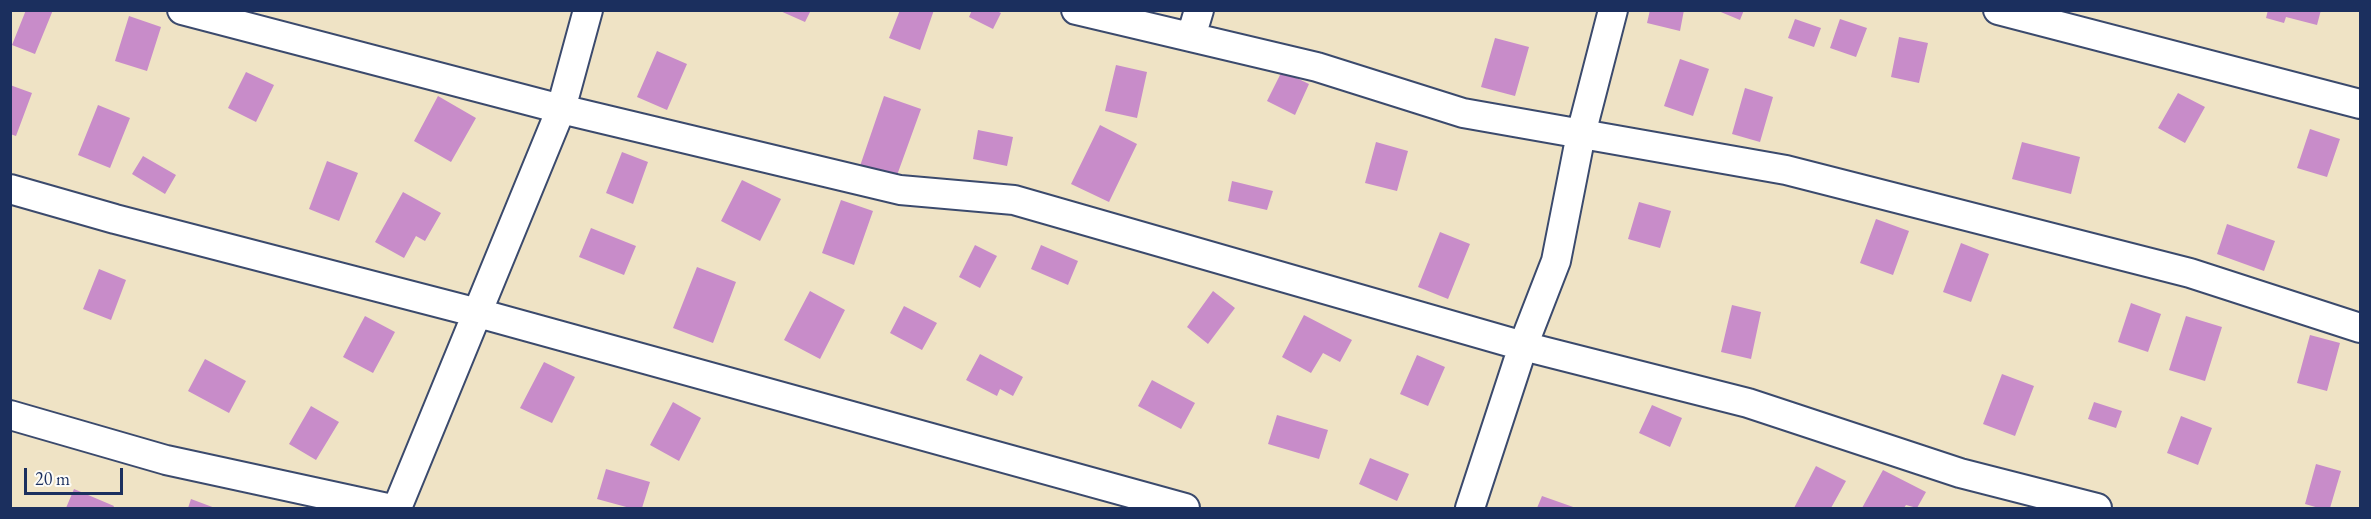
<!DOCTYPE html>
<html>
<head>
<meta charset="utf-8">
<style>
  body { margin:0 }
  #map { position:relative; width:2371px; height:519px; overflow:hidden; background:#efe3c5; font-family:"EB Garamond",serif }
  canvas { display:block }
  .frame { position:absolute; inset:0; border:12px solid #1b2f5e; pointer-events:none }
  .scale { position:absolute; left:24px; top:468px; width:99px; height:27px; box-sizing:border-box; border:3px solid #1b2f5e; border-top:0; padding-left:8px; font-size:18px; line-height:21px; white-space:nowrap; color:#1b2f5e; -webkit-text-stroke:4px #fdfcf7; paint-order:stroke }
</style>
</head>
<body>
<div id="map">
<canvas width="2371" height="519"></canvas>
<div class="frame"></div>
<div class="scale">20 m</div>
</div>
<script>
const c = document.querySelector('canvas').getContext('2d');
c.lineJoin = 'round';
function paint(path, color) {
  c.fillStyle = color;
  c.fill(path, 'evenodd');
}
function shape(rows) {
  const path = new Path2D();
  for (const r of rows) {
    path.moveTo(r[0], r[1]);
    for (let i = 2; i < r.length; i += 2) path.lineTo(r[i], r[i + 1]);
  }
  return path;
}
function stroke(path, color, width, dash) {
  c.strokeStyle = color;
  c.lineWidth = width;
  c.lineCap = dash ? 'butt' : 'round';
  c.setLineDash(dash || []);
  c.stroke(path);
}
const building = shape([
  [26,10,53,10,35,54,12,45],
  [778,10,811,10,805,22],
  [900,10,934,10,920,50,889,38],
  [972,10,995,10,1001,13,993,29,969,17],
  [1650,10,1684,10,1680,31,1647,23],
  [1716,10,1744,10,1740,20],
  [2268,10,2321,10,2317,25,2286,17,2284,23,2266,18],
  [129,16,161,27,147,71,115,61],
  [1795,19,1821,28,1814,47,1788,38],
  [1840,19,1867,28,1856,57,1830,48],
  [1899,37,1928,43,1919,83,1891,77],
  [1495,38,1529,47,1515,96,1481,87],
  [657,51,687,64,667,110,637,97],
  [1680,59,1709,69,1693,116,1664,106],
  [1116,65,1147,72,1137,118,1105,111],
  [1282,71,1309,84,1295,115,1267,101],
  [246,72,274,85,256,122,228,108],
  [10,85,32,93,16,136,10,134],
  [1745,88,1773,97,1760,142,1732,134],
  [2178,93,2205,107,2185,143,2158,128],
  [438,96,476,118,451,162,414,141],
  [884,96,921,109,896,178,860,166],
  [98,105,130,118,110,168,78,155],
  [1100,125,1137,144,1109,202,1071,184],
  [2310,129,2340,139,2327,177,2297,168],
  [978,130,1013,137,1007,166,973,159],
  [1376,142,1408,151,1397,191,1365,183],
  [2022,142,2080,157,2071,194,2012,179],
  [622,152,648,162,633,204,606,193],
  [143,156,176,175,165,194,132,174],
  [327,161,358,173,339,221,309,209],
  [742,180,781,199,760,241,721,221],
  [1232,181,1273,191,1267,210,1228,201],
  [403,192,441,213,425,241,416,236,404,258,375,242],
  [841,200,873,211,854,265,822,253],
  [1639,202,1671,211,1660,248,1628,239],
  [1876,219,1909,231,1893,275,1860,263],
  [2227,224,2275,241,2264,271,2217,254],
  [591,228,636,246,624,275,579,257],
  [1440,232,1470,244,1448,299,1418,287],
  [1961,243,1989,254,1971,302,1943,292],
  [975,245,997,256,980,288,959,277],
  [1041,245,1078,261,1068,285,1031,269],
  [697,267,736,282,713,343,673,328],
  [99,269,126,280,111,320,83,309],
  [810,291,845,310,820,359,784,340],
  [1213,291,1235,308,1208,344,1187,327],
  [2131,303,2161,314,2148,352,2118,342],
  [1732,305,1761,312,1751,359,1721,352],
  [904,306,937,323,922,350,890,333],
  [1304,315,1352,340,1340,362,1323,353,1311,373,1282,357],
  [365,316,395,332,373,373,343,357],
  [2186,316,2222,327,2205,381,2169,370],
  [2310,335,2340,343,2327,391,2297,383],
  [980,354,1023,377,1013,396,1000,389,997,396,966,380],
  [1417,355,1445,367,1428,406,1400,394],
  [205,359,246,381,229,413,188,391],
  [544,362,575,377,552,423,520,408],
  [2002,374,2034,386,2015,436,1983,424],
  [1152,380,1195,403,1181,429,1138,406],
  [673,402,701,418,679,461,650,445],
  [2094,402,2122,411,2116,428,2088,419],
  [1652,405,1682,418,1670,447,1639,433],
  [311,406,339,422,316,460,289,444],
  [1277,415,1328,430,1319,459,1268,444],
  [2181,416,2212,428,2198,465,2167,453],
  [1370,458,1409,474,1397,501,1359,484],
  [2316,464,2341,471,2330,508,2319,508,2305,504],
  [1816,466,1846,481,1831,508,1794,508],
  [606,469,650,482,642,508,630,508,597,499],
  [1883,470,1926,492,1917,508,1906,505,1904,508,1862,508],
  [74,489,114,506,113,508,66,508],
  [1542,496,1576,508,1537,508],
  [191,499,215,508,188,508]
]);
const minor = shape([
  [182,10,561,109,900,190,1014,200,1523,346,1748,403,1960,473,2097,508],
  [1076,10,1317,67,1463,113,1786,170,2190,273,2360,328],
  [1998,10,2360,104],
  [1191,37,1199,10],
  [10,189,115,219,478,313,1185,508],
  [10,415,166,460,387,508],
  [397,508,561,109,588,10],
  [1470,508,1523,346,1556,261,1581,134,1613,10]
]);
paint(building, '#c88cc9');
stroke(minor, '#3b4a6d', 32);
stroke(minor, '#fff', 28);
</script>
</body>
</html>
